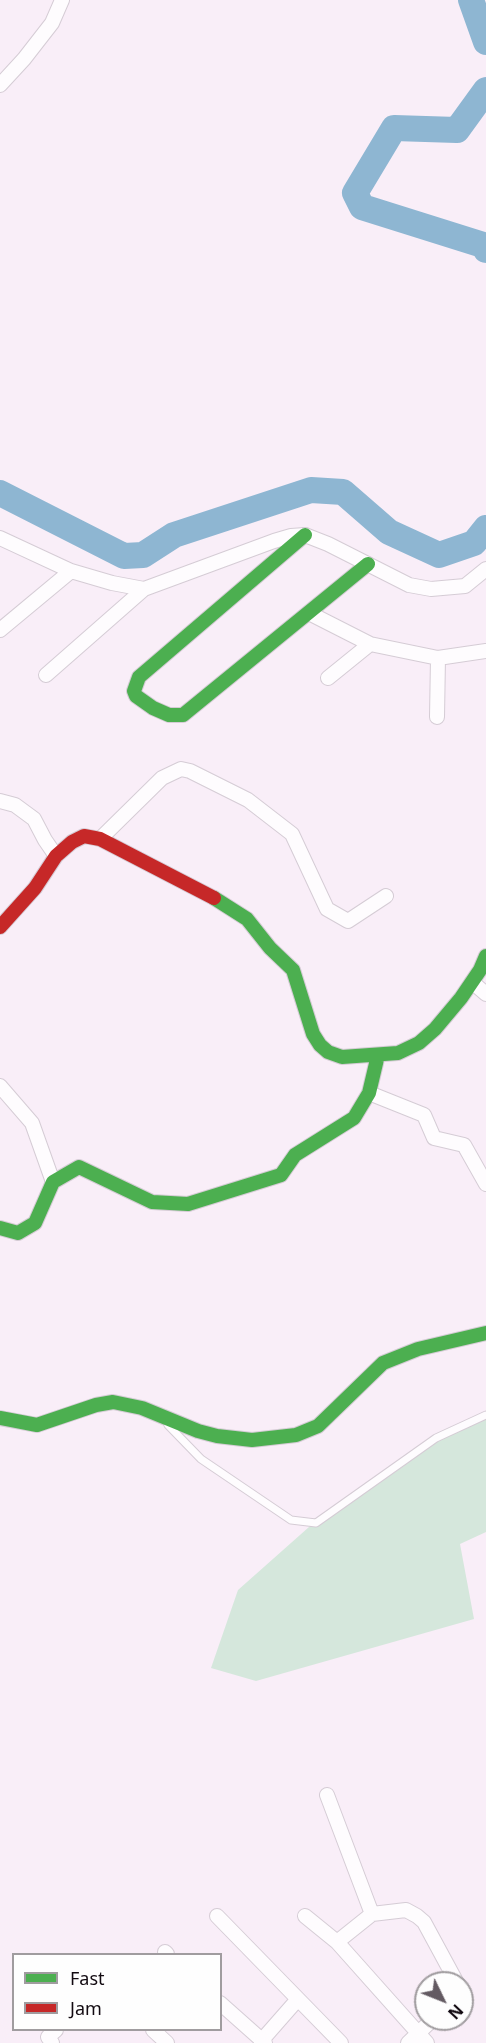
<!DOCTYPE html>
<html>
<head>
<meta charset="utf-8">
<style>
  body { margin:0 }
  #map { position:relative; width:486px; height:2043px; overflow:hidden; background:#f9eef8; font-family:"Noto Sans",sans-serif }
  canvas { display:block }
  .legend { position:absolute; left:12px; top:1953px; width:210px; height:78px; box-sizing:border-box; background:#fefefe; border:2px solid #a09c9f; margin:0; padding:8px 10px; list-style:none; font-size:18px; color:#120a11 }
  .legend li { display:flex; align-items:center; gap:12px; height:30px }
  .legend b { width:30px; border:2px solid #a09c9f }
  .north { position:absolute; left:414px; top:1971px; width:60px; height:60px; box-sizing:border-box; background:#fefefe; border:2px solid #a09c9f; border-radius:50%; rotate:133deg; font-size:16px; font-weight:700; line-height:24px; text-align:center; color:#120a11 }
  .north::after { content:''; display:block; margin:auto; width:21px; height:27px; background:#635a62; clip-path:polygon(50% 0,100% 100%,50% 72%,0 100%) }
</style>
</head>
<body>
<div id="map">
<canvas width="486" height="2043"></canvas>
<ul class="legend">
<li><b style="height:8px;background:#4caf50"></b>Fast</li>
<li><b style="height:8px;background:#c62828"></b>Jam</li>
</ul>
<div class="north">N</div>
</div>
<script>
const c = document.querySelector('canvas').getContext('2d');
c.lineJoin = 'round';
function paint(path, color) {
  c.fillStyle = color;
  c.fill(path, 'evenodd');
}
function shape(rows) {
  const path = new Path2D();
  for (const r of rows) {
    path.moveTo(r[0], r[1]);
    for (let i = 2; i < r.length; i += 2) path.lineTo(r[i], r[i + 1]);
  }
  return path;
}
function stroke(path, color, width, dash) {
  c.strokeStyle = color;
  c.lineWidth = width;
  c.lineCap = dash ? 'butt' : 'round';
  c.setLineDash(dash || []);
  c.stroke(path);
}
const green = shape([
  [486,1419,486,1532,460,1544,474,1619,256,1681,211,1668,238,1590,309,1527,401,1468,450,1430]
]);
const river = shape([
  [471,0,486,42],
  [486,90,457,130,394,128,355,193,362,207,483,245,486,250],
  [0,493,124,556,143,555,174,535,311,490,343,492,389,532,439,555,474,543,486,528]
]);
const lane = shape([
  [168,1425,201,1459,291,1520,316,1523,436,1438,486,1415]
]);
const street = shape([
  [0,85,24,59,52,23,62,0],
  [0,538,71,571,112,583,144,589,274,541,291,536,305,535,328,544,409,585,431,589,465,586,486,569],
  [309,613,370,644,438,658,486,651],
  [0,630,71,571],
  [46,675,144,589],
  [328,678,370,644],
  [437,717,438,658],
  [0,801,15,805,34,819,45,840,56,856],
  [100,839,162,778,181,769,190,771,248,800,292,834,327,909,348,921,386,896],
  [472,982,486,994],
  [0,1086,32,1123,53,1182],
  [369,1093,424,1115,434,1138,464,1145,486,1184],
  [327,1795,372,1914],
  [217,1916,298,1999],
  [305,1916,337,1942,427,2043],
  [337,1942,372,1914,406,1910,417,1916,424,1922,457,1983],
  [165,1952,167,1954],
  [220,2003,265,2043],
  [153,2030,167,2043],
  [52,2043,48,2037,56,2030],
  [261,2043,262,2040,298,1999,341,2043],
  [408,2043,433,2019]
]);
const fast = shape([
  [305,535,139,677,134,691,136,696,153,708,169,715,183,715,368,564],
  [214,898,247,919,270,948,293,970,313,1034,320,1045,328,1052,342,1057,398,1053,419,1043,435,1029,461,998,480,970,486,956],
  [0,1228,18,1233,35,1223,53,1182,79,1167,152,1202,188,1204,281,1175,295,1155,354,1118,369,1093,378,1055],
  [0,1418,37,1425,96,1405,113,1402,142,1408,198,1431,217,1436,252,1440,296,1435,318,1426,383,1363,418,1349,486,1333]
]);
const jam = shape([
  [0,927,35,888,56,856,72,842,84,836,100,839,214,898]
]);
paint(green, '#d5e7dc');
stroke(river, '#8eb6d2', 26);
stroke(lane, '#d5ccd5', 9);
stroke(street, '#d5ccd5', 16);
stroke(fast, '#d5ccd5', 16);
stroke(jam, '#d5ccd5', 16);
stroke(lane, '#fefcfe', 7);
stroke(street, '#fefcfe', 14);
stroke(fast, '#4caf50', 14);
stroke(jam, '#c62828', 14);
</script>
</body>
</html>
